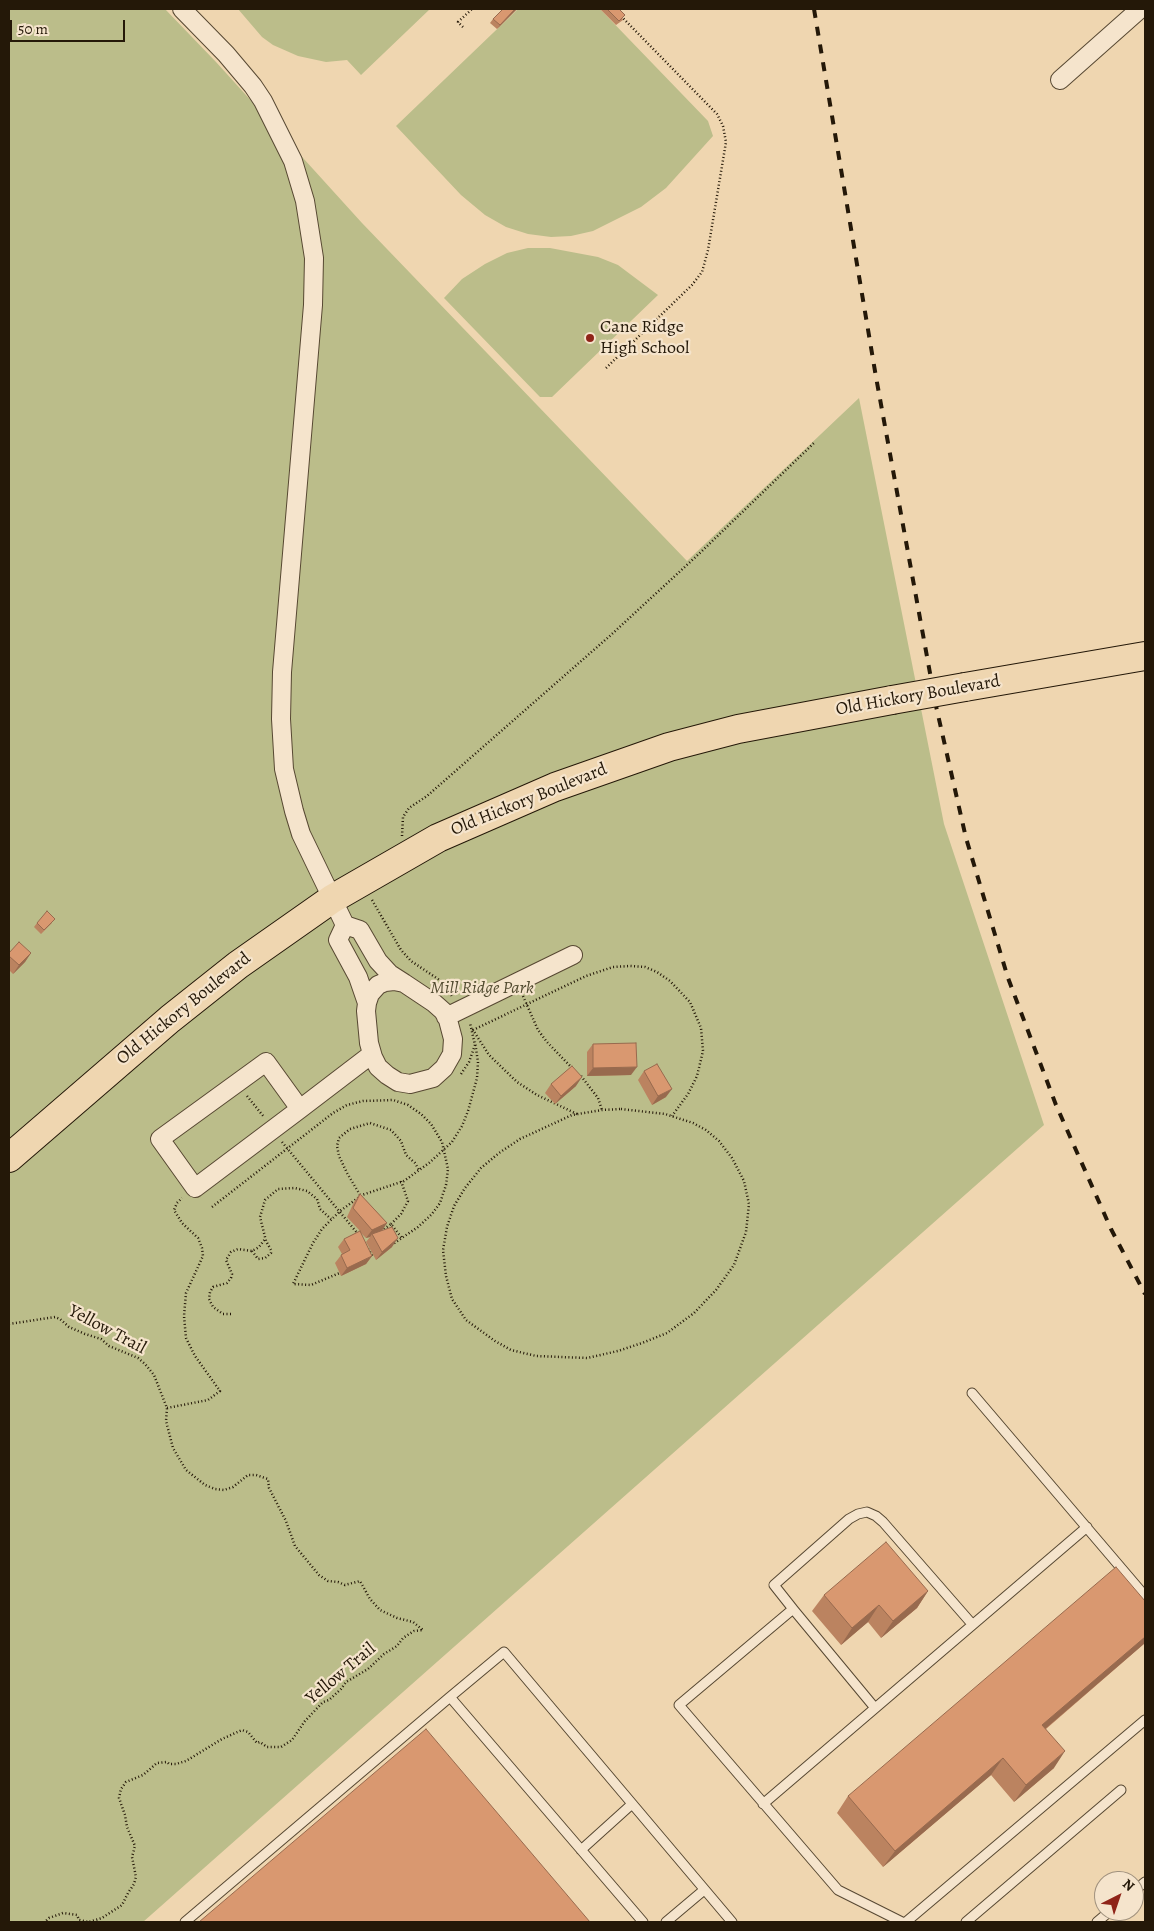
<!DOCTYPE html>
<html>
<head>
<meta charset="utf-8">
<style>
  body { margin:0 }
  #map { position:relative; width:1154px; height:1931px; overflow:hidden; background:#efd6b0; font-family:Alegreya,serif }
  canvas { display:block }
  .frame { position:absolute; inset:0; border:10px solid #241808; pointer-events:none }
  .north { position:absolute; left:1094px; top:1871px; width:50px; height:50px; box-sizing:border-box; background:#f5e4cc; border:1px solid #a1927e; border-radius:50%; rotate:41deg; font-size:14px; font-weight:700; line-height:20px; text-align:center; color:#241808 }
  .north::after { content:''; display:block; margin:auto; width:18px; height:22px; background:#8f2418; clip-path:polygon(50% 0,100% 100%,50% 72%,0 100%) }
  .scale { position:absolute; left:10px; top:20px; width:115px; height:22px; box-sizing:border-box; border:2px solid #241808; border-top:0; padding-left:6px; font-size:15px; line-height:18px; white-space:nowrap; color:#241808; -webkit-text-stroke:4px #f5e4cc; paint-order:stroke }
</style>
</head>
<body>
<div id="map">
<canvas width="1154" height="1931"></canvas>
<div class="frame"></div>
<div class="north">N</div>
<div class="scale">50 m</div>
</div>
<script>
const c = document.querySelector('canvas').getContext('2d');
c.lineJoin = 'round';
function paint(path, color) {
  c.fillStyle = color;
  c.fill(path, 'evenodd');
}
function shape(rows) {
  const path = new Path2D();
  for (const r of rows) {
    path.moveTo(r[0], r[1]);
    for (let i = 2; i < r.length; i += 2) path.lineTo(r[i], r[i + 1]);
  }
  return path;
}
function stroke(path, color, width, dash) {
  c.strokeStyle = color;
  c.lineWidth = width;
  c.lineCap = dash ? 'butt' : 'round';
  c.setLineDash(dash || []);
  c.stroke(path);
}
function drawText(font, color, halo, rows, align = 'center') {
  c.font = font + ' Alegreya,serif';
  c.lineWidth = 4.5;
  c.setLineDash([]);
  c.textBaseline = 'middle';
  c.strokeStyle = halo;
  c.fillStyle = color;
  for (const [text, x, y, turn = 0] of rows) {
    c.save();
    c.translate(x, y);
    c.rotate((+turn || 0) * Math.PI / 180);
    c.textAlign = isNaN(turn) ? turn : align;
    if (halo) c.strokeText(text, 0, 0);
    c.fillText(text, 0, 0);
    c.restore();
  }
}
const green = shape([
  [9,9,165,9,216,62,362,223,687,561,859,398,944,824,1044,1125,143,1922,9,1922],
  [238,9,430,9,361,75,347,60,326,62,298,56,273,45,262,37],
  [518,9,600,9,708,121,713,136,666,188,641,207,593,231,571,236,551,237,528,234,506,227,485,215,461,195,396,126],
  [528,248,550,248,598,257,618,265,658,295,552,397,540,397,444,298,462,279,485,264,507,253]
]);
const path = shape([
  [463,27,458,22,472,9],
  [606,368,692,285,702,272,708,250,726,142,723,126,717,114,622,17],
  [402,836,403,817,409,808,427,796,612,634,702,551,815,442],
  [372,900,401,950,411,961,441,981,452,996],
  [523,996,538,1030,547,1042,573,1069],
  [461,1074,469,1062,475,1045,470,1023],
  [581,1076,598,1098,602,1110],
  [247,1096,264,1117],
  [621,1109,665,1114,693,1123,706,1130,719,1141,732,1158,744,1181,749,1204,746,1232,734,1265,716,1290,694,1313,667,1333,642,1343,618,1351,587,1358,536,1356,511,1350,495,1341,466,1320,452,1299,446,1276,443,1250,447,1227,454,1206,465,1188,481,1168,499,1153,520,1139,572,1115,602,1110,621,1109],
  [577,1114,537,1095,517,1082,489,1055,473,1030,586,976,613,967,630,966,645,967,657,972,670,981,690,1002,701,1028,703,1051,697,1076,688,1094,672,1116],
  [282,1142,358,1234],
  [360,1195,347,1173,339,1156,337,1146,339,1138,350,1129,370,1123,391,1130,401,1141,406,1155,415,1163,419,1170],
  [212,1207,333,1113,347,1105,363,1101,393,1100,408,1105,421,1114,431,1124,442,1142,448,1169,446,1185,440,1203,432,1214,418,1227,393,1244],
  [391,1224,401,1214,408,1201,401,1181],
  [381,1231,391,1224,402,1238],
  [368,1249,373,1256],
  [252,1251,258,1259,265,1258,271,1253,271,1250,266,1241,260,1217,265,1200,278,1189,295,1188,307,1191,317,1199,320,1209,331,1219],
  [342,1272,311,1285,293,1284,313,1243,322,1229,340,1211,362,1195,404,1181,429,1163,452,1142,462,1126,468,1111,477,1078,478,1062,475,1042],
  [231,1314,223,1314,213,1307,209,1299,210,1292,213,1287,227,1283,231,1278,232,1274,226,1260,231,1252,238,1249,252,1251,259,1247,265,1239],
  [9,1324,55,1317,60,1319,69,1327,85,1334,101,1339,109,1346,138,1358,145,1364,154,1375,167,1408,166,1421,173,1448,186,1470,205,1485,215,1489,224,1490,233,1487,248,1475,256,1475,268,1479,269,1488,286,1521,295,1546,319,1575,328,1581,338,1582,345,1585,360,1581,370,1599,380,1610,397,1618,413,1622,423,1630,414,1631,403,1638,397,1646,384,1654,368,1669,346,1682,341,1689,329,1700,323,1702,305,1721,292,1740,281,1747,267,1747,260,1742,257,1743,248,1732,242,1730,222,1739,186,1761,176,1764,169,1764,167,1762,157,1763,143,1775,126,1782,121,1789,119,1798,125,1815,127,1827,135,1846,132,1857,136,1877,134,1884,128,1893,122,1905,102,1918,89,1922,79,1920,77,1915,63,1913,49,1918,45,1922],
  [167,1408,208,1400,220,1391,195,1356,186,1338,184,1316,186,1293,203,1256,202,1248,198,1238,182,1223,174,1210,177,1203,182,1198]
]);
const service = shape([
  [972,1393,1145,1596],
  [793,1609,875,1708],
  [450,1697,504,1652,732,1922],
  [763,1804,1087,1527],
  [581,1850,632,1804],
  [1134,1891,1145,1882],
  [185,1922,450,1697,643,1922],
  [666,1922,704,1890],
  [902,1922,838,1890,679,1705,793,1609,774,1585,849,1519,858,1514,867,1512,876,1516,883,1522,972,1624],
  [906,1922,1145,1720],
  [966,1922,1121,1790],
  [1097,1922,1110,1911]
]);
const minor = shape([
  [182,9,226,54,253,86,263,101,293,161,305,201,314,258,313,305,282,672,281,719,284,769,294,811,301,834,345,925,360,930,378,961,390,974,404,983],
  [1060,80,1140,9],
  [345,925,338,940,358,977,367,1003],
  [394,981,404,983,434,1003,443,1011,448,1020,453,1039,452,1054,444,1068,433,1078,410,1084,398,1082,387,1075,378,1067,373,1057,369,1043,366,1011,367,1003,370,994,378,985,385,982,394,981],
  [446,1017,573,955],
  [300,1109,266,1062,160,1139,195,1188,300,1109,372,1054]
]);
const primary = shape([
  [965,687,1145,656],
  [9,1158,170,1019,238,965,332,899,438,838,555,787,669,747,738,729,892,700]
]);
const rail = shape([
  [814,9,876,377,936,706,966,838,1008,978,1056,1105,1111,1229,1145,1294]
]);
const primaryBridge = shape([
  [892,700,965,687]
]);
const wall = shape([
  [517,9,497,29,490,23,493,19],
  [600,9,619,9,623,20,616,25],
  [37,923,52,923,41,934,34,927],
  [9,953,31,953,25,962,13,974,9,970],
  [593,1044,631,1075,587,1076,587,1052],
  [644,1071,666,1097,652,1105,638,1080],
  [551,1084,576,1086,555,1104,545,1093],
  [360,1194,387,1223,382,1230,392,1247,376,1260,366,1242,370,1237,366,1238,360,1232,372,1256,366,1264,341,1276,335,1263,342,1254,338,1247,344,1239,360,1231,347,1217,354,1202],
  [928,1591,917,1608,881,1638,868,1622,841,1645,812,1611,824,1595],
  [1145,1601,1145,1643,1046,1729,1054,1768,1014,1802,991,1775,883,1867,837,1813,848,1796]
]);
const shadedWall = shape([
  [515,9,517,9,497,29,500,25],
  [31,953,25,962,13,974,19,965],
  [637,1067,631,1075,587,1076,593,1068],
  [582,1077,576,1086,555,1104,561,1096],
  [672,1089,666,1097,652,1105,658,1096],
  [387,1223,381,1232,372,1234,370,1237,366,1238,372,1230],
  [398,1238,392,1247,376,1260,382,1252],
  [372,1256,366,1264,341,1276,347,1268],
  [928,1591,917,1608,881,1638,893,1621],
  [879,1605,868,1622,841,1645,852,1628],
  [1145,1637,1145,1643,1031,1741,1042,1725],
  [1065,1751,1054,1768,1014,1802,1026,1785],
  [1003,1758,991,1775,883,1867,895,1851]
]);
const building = shape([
  [503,9,515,9,500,25,493,19,503,9],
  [607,9,619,9,625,15,619,21,607,9],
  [47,911,55,919,44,930,37,923,47,911],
  [19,942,31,953,19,965,9,956,9,953,19,942],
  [636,1043,637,1067,593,1068,593,1044,636,1043],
  [657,1064,672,1089,658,1096,644,1071,657,1064],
  [572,1066,582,1077,561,1096,551,1084,572,1066],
  [360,1194,387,1223,372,1230,353,1208,360,1194],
  [392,1227,398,1238,382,1252,372,1234,392,1227],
  [360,1231,372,1256,347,1268,341,1255,350,1250,344,1239,360,1231],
  [886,1542,928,1591,893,1621,879,1605,852,1628,824,1595,886,1542],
  [1116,1567,1145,1601,1145,1637,1042,1725,1065,1751,1026,1785,1003,1758,895,1851,848,1796,1116,1567],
  [426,1729,590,1922,199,1922,426,1729]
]);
const markers = [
  [590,338,5,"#8f2418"]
];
const poiNames = [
  ["Cane Ridge",600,328],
  ["High School",600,349]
];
const streetNames = [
  ["Old Hickory Boulevard",918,696,-10],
  ["Old Hickory Boulevard",529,800,-22],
  ["Old Hickory Boulevard",184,1009,-39],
  ["Yellow Trail",107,1330,28],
  ["Yellow Trail",341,1674,-40]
];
const parkNames = [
  ["Mill Ridge Park",482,989]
];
paint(green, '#bbbd8a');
stroke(service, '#574832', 11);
stroke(minor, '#574832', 20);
stroke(primary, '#241808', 30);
stroke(path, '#241808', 2.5, [1, 2.5]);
stroke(service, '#f5e4cc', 9);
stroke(minor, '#f5e4cc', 18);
stroke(primary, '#efd6b0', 28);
stroke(rail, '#241808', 4, [9, 9]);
stroke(primaryBridge, '#241808', 30, []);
stroke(primaryBridge, '#efd6b0', 28);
paint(wall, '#bb8360');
paint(shadedWall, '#986a4e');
paint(building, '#d99870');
stroke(building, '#986a4e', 1);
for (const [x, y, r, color] of markers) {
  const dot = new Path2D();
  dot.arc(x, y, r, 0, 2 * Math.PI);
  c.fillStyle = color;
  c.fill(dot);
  stroke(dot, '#f5e4cc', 2);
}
drawText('18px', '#241808', '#f5e4cc', poiNames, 'left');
drawText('18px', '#241808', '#f5e4cc', streetNames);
drawText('italic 18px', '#514a2f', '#f5e4cc', parkNames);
</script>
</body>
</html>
